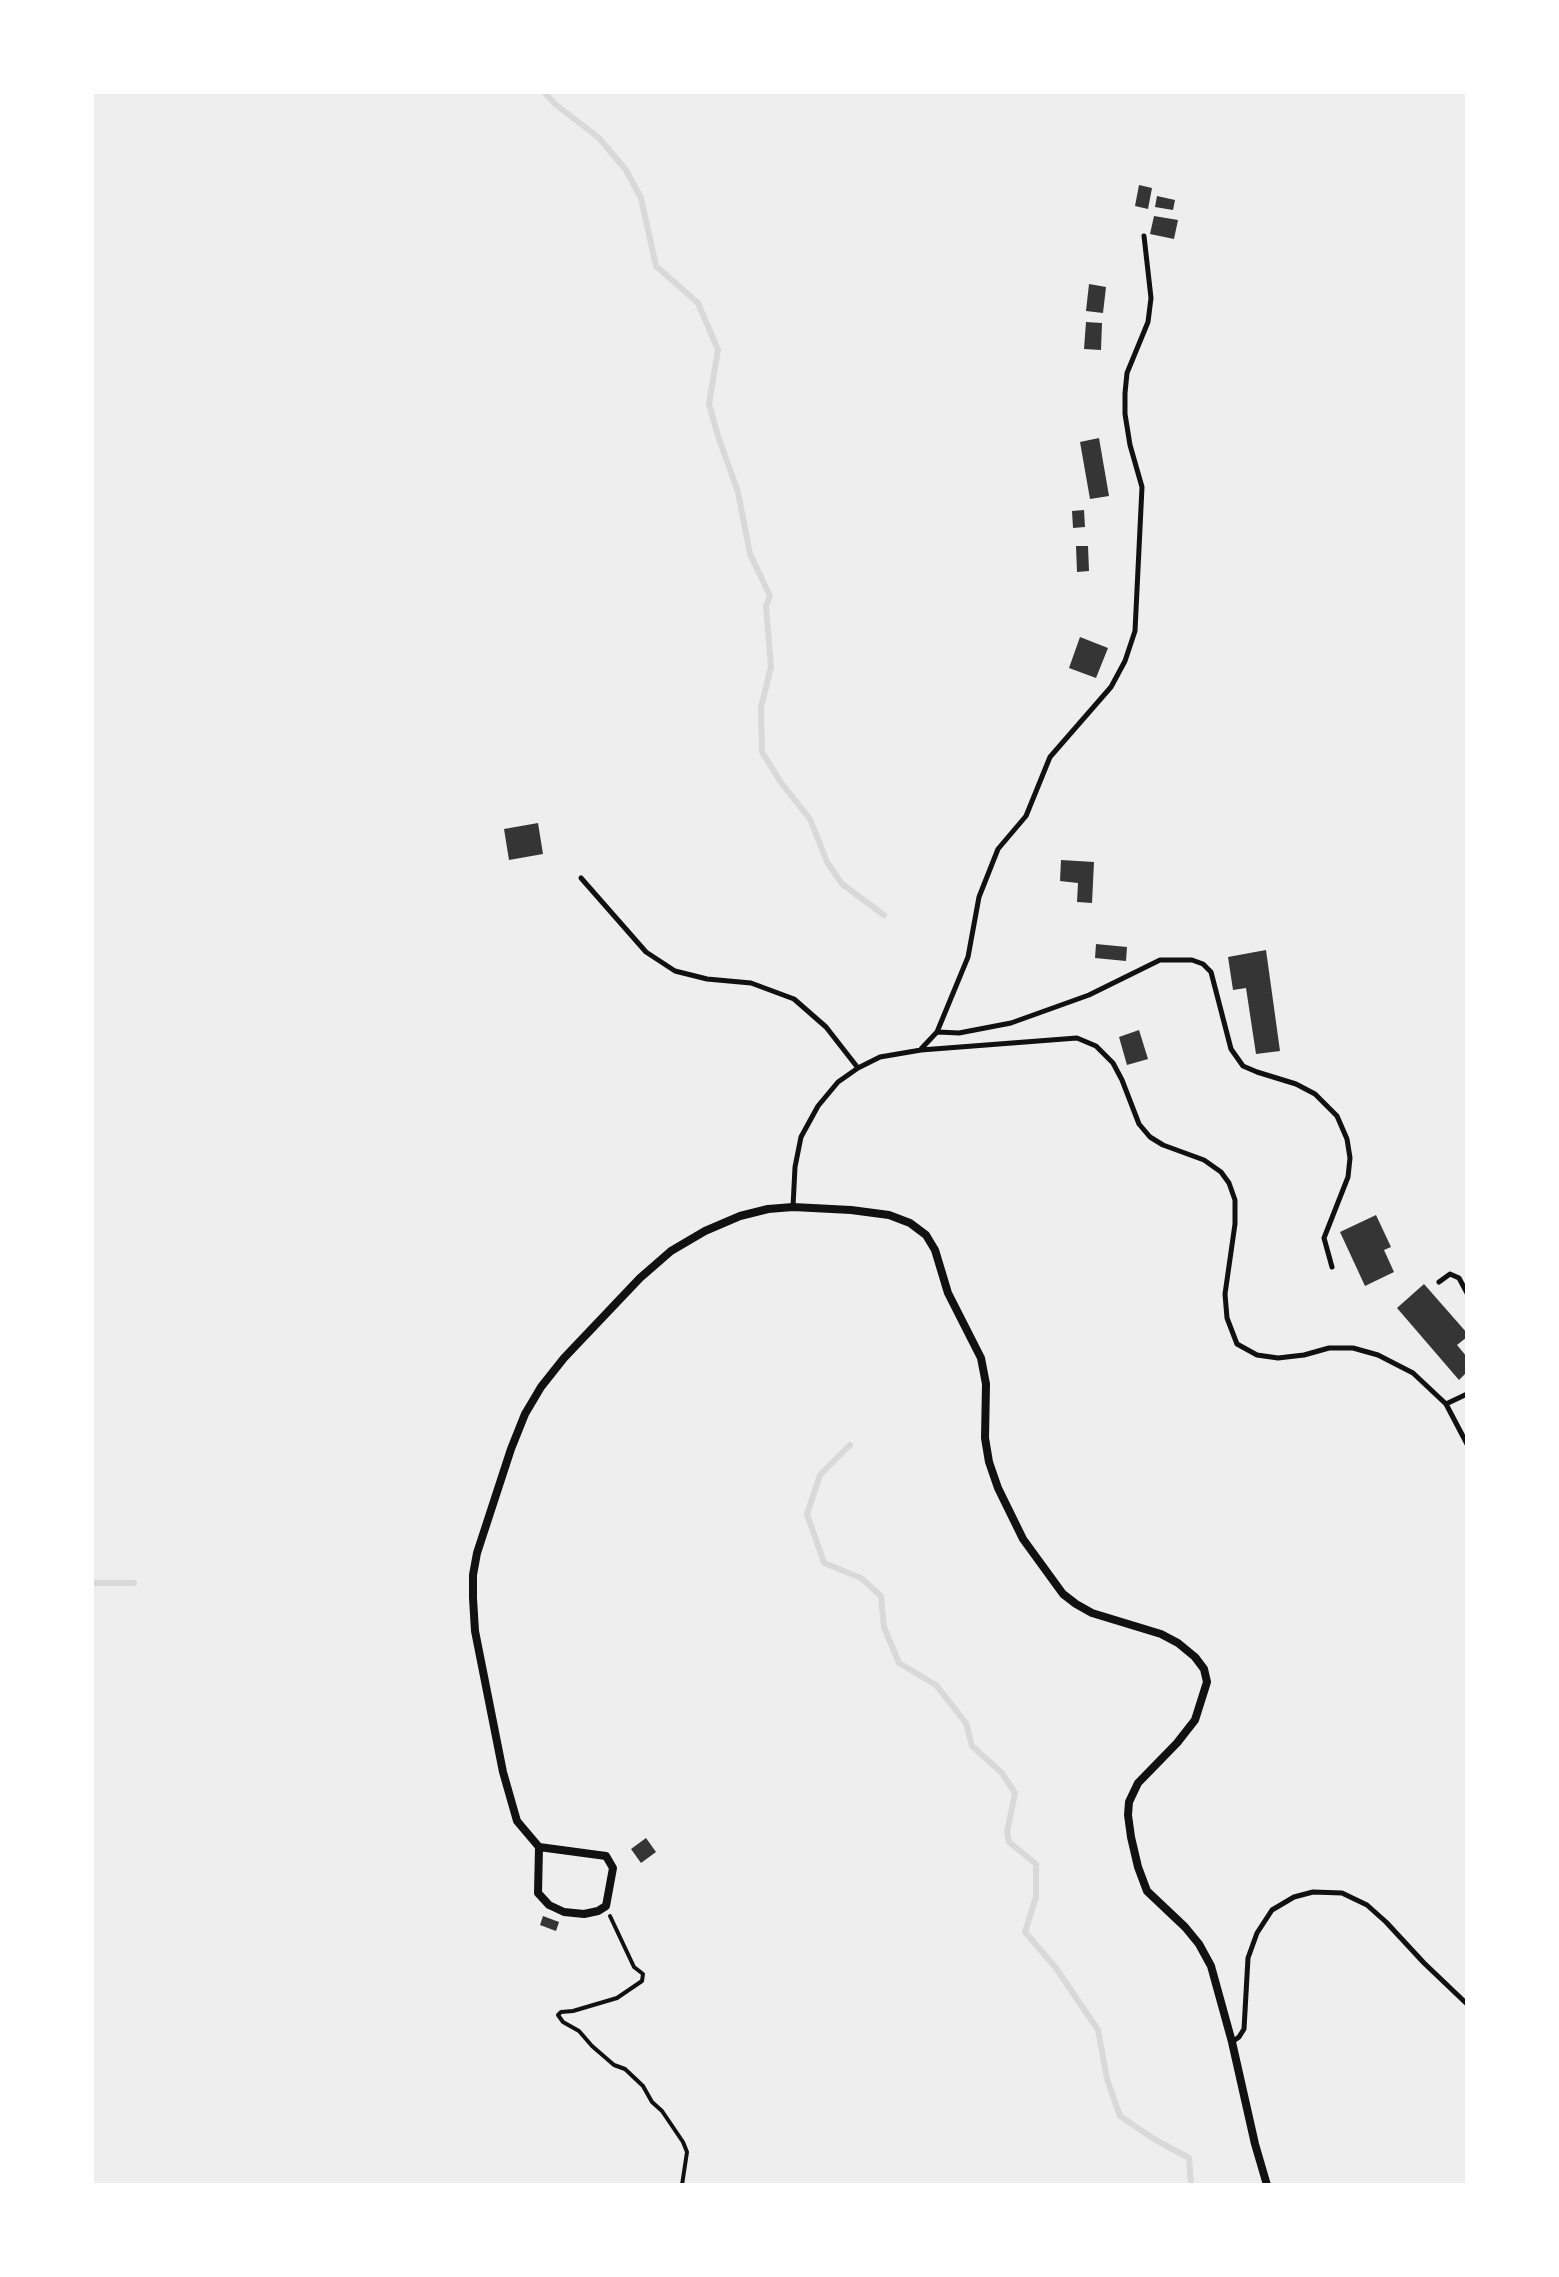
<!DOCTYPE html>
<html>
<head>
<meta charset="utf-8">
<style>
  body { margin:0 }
  #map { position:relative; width:1559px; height:2277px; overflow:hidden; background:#fff; font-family:"Fira Sans",sans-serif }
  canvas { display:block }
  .frame { position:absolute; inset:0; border:94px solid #fff; pointer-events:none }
</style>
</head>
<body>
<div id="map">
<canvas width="1559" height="2277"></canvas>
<div class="frame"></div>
</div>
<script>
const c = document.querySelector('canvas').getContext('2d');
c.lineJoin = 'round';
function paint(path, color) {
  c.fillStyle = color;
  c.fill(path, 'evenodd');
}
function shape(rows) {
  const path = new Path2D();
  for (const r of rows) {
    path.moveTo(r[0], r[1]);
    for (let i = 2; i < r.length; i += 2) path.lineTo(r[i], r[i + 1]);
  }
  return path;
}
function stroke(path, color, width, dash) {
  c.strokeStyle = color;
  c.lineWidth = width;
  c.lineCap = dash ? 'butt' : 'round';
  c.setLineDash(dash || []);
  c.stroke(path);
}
const green = shape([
  [92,92,1467,92,1467,2185,92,2185]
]);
const stream = shape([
  [544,92,555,104,599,138,626,170,641,198,656,266,698,303,718,350,709,404,718,436,738,492,750,554,770,596,766,606,771,667,761,707,762,752,782,784,810,819,827,862,842,884,884,915],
  [850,1445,820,1475,807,1514,824,1563,861,1578,881,1596,884,1627,899,1663,936,1685,966,1723,972,1746,1002,1773,1015,1793,1007,1832,1009,1842,1036,1864,1036,1897,1025,1932,1056,1968,1098,2030,1107,2079,1120,2116,1154,2139,1189,2158,1191,2185],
  [92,1583,134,1583]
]);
const building = shape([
  [1139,185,1152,188,1148,209,1135,206],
  [1157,196,1175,200,1173,210,1155,207],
  [1154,216,1178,220,1174,239,1150,234],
  [1089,284,1106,287,1103,313,1086,311],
  [1086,322,1102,323,1101,350,1084,349],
  [1099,438,1109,496,1090,499,1080,442],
  [1084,510,1085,527,1073,528,1072,511],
  [1076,546,1088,546,1089,571,1077,572],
  [1080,637,1108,648,1096,678,1069,668],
  [538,823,543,854,509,860,504,829],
  [1061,860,1094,862,1092,903,1077,902,1078,883,1060,881],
  [1096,944,1127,947,1126,961,1095,958],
  [1266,950,1280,1051,1256,1054,1246,988,1233,990,1228,957],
  [1139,1030,1148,1059,1127,1065,1119,1037],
  [1376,1215,1391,1247,1384,1250,1394,1272,1365,1286,1340,1232],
  [1424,1284,1467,1333,1467,1337,1457,1345,1467,1357,1467,1372,1459,1380,1397,1308],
  [646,1838,656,1852,641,1863,631,1849],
  [543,1916,559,1922,556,1931,540,1925]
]);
const path = shape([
  [610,1916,634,1967,643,1974,642,1981,617,1998,573,2011,561,2012,558,2015,563,2022,579,2031,592,2046,614,2065,625,2069,643,2086,652,2102,662,2111,683,2142,687,2152,682,2185]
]);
const service = shape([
  [581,878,646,952,675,971,707,979,751,983,794,999,826,1027,858,1068],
  [938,1032,959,1033,1011,1023,1089,995,1160,960,1192,960,1203,964,1211,972,1231,1049,1243,1066,1257,1072,1296,1084,1315,1094,1337,1116,1347,1139,1350,1158,1348,1177,1324,1238,1332,1267],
  [921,1049,937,1032,968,957,979,897,998,849,1026,816,1050,757,1111,687,1125,661,1135,631,1142,487,1130,445,1125,414,1125,393,1127,373,1148,322,1151,298,1144,236],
  [793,1207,795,1167,801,1137,818,1106,838,1082,858,1068,880,1057,921,1050,1077,1038,1096,1046,1113,1063,1122,1080,1139,1124,1150,1137,1163,1145,1204,1160,1221,1172,1229,1183,1235,1200,1235,1224,1225,1294,1227,1318,1237,1344,1257,1355,1278,1358,1304,1355,1329,1348,1353,1348,1378,1355,1413,1373,1446,1404,1467,1444],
  [1439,1282,1450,1274,1459,1278,1467,1293],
  [1446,1404,1467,1394],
  [1232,2042,1239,2037,1244,2029,1248,1958,1257,1933,1272,1910,1294,1897,1313,1892,1342,1893,1367,1905,1386,1922,1424,1963,1467,2004]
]);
const minor = shape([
  [539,1847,517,1821,503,1772,475,1631,473,1598,473,1575,477,1553,511,1449,525,1414,541,1387,564,1358,640,1278,671,1251,705,1231,740,1216,768,1209,793,1207,851,1210,889,1215,910,1223,926,1235,935,1250,948,1293,981,1358,986,1384,985,1438,989,1462,998,1488,1023,1539,1063,1594,1076,1604,1092,1613,1161,1634,1178,1643,1195,1657,1204,1669,1207,1682,1195,1720,1177,1743,1138,1783,1129,1802,1128,1815,1131,1837,1138,1867,1147,1891,1185,1927,1199,1944,1211,1966,1232,2042,1255,2144,1267,2185],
  [539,1847,606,1856,613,1868,606,1906,598,1911,584,1914,564,1912,549,1905,538,1893,539,1847]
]);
paint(green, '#eee');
stroke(stream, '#d9d9d9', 6);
paint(building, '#353535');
stroke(path, '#111', 4);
stroke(service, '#111', 5);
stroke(minor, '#111', 8);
</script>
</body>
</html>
